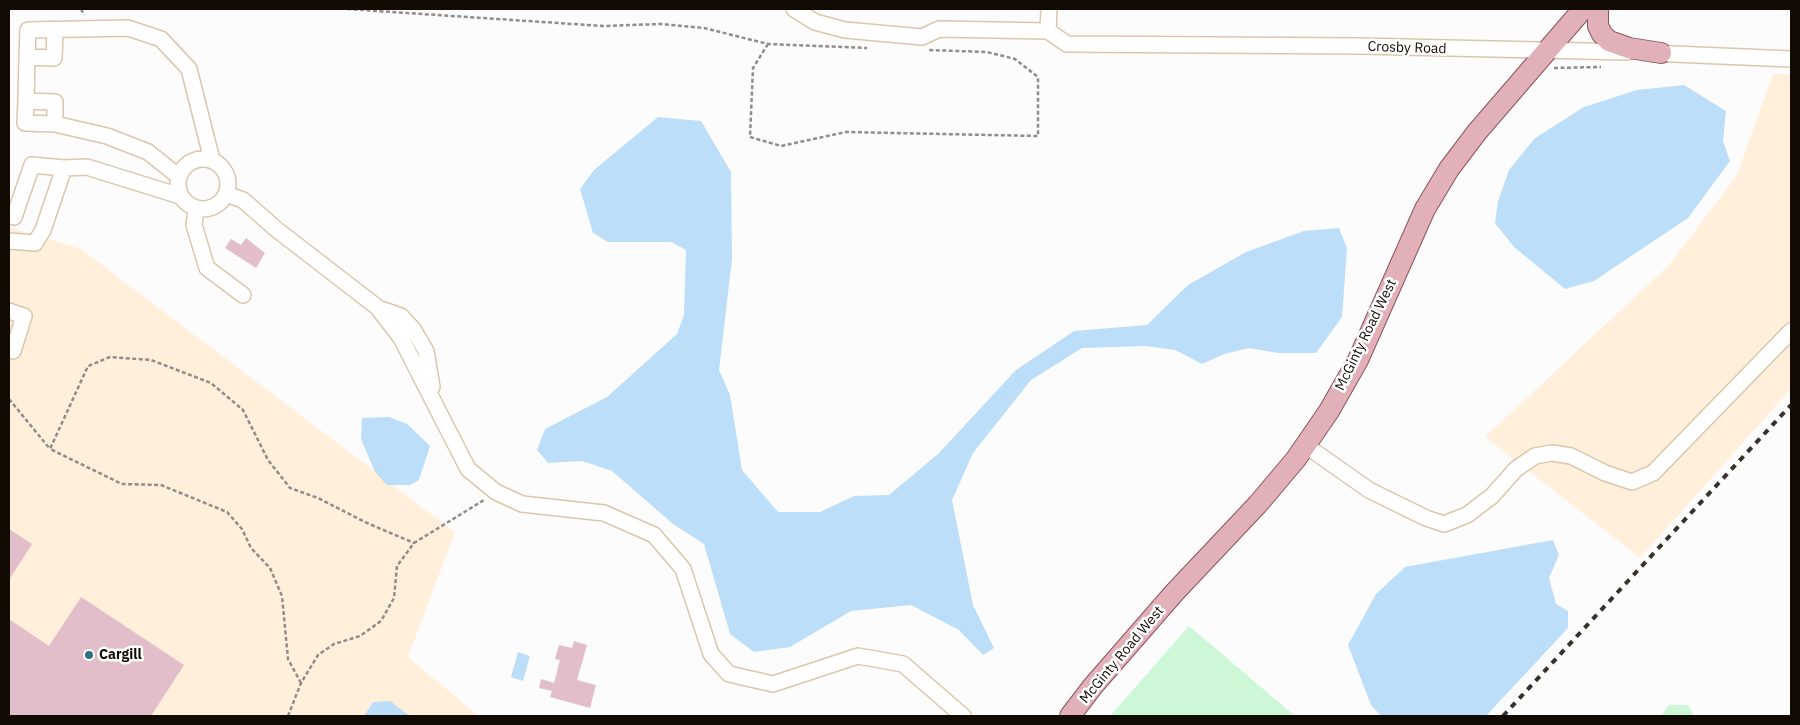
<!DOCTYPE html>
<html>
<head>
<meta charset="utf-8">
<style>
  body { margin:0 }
  #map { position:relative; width:1800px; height:725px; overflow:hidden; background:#fcfcfc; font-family:"IBM Plex Sans",sans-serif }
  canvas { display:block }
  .frame { position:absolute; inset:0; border:10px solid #110b03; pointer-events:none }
</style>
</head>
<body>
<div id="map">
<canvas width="1800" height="725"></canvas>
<div class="frame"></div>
</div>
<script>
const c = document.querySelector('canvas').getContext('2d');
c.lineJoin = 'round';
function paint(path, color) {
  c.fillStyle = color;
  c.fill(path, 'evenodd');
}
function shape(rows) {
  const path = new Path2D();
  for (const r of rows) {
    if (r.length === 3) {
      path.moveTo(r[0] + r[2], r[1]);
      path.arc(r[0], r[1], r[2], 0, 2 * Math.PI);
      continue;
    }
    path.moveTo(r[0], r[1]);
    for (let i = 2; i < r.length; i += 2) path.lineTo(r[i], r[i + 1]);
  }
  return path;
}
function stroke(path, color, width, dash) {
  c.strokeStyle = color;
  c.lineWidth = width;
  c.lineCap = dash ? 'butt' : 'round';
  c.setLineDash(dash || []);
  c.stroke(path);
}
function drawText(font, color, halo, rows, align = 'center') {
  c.font = font + ' "IBM Plex Sans",sans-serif';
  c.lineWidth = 5;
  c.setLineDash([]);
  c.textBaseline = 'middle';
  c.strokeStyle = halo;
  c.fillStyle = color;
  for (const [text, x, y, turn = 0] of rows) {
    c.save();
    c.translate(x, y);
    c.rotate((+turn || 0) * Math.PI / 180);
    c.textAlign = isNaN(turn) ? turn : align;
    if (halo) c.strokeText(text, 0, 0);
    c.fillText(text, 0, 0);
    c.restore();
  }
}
const built = shape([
  [1773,74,1791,74,1791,389,1640,558,1485,437,1669,265,1737,175],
  [9,227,81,249,455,532,408,657,479,716,9,716]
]);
const green = shape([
  [1189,626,1295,716,1110,716],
  [1669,705,1688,705,1694,716,1661,716]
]);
const water = shape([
  [1684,85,1726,111,1723,141,1730,161,1688,218,1594,281,1565,289,1514,247,1495,223,1498,201,1509,170,1535,138,1584,107,1637,90],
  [658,117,701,121,731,172,732,259,719,370,730,395,742,470,778,512,820,512,854,496,889,495,938,454,1016,370,1074,331,1147,325,1188,285,1246,252,1304,231,1339,228,1347,248,1342,317,1316,353,1278,353,1249,348,1224,354,1202,364,1175,350,1146,346,1082,348,1031,380,973,453,952,500,973,605,994,648,983,655,959,630,911,605,851,611,790,647,754,652,730,634,704,544,673,524,612,471,582,461,548,463,537,450,545,429,607,397,677,334,684,315,686,250,671,242,608,242,593,233,580,189,594,170],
  [389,417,407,424,430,446,419,480,410,485,387,485,375,472,361,439,362,418],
  [1553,540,1559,555,1549,578,1556,604,1568,611,1568,628,1486,716,1381,716,1371,705,1348,645,1376,594,1405,567],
  [518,652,530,656,523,681,511,677],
  [390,701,410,716,364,716,373,702]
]);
const building = shape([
  [246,238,265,253,256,268,225,248,231,239,241,245],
  [9,529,32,544,9,580],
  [81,597,184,665,151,716,9,716,9,619,49,646],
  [574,641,587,645,577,680,596,685,590,708,550,697,552,691,539,688,541,679,554,683,560,660,555,659,559,645,572,648]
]);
const path = shape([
  [81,9,84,15],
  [347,9,603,26,661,24,704,28,768,44,867,48],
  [768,44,753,68,750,137,781,146,846,132,1038,136,1038,77,1015,59,987,52,928,50],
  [1554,68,1601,67],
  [9,399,50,449],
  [301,683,288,659,282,596,270,568,251,548,242,529,227,512,161,485,122,484,50,449,88,366,110,357,151,360,211,383,243,410,268,460,290,488,318,498,367,523,414,543],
  [288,716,301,683,318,655,334,644,360,636,381,621,394,598,397,566,414,543,484,500]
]);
const minor = shape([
  [794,9,815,22,845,30,922,37,939,29,1048,31],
  [1049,9,1048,31,1067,44,1359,46,1627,52],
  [55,31,54,58,27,57,28,30,128,28,161,39,189,69,212,160],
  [1650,53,1791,59],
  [26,101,27,57],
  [55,124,25,123,26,101,55,102,55,124,107,136,148,152,178,176],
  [203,184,25],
  [226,194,243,200,276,229,377,307,401,338,468,469,496,492,522,504,604,513,654,535,683,569,711,654,729,674,773,684,858,656,903,664,963,716],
  [196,209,194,225,207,268,243,295],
  [14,217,32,165,64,168,87,167,180,196],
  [9,241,35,243,43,230,64,168],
  [378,308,401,316,413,329,426,351,432,387],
  [9,311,24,316,13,351,9,350],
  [1305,445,1369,490,1426,518,1444,524,1467,515,1492,496,1516,469,1535,456,1552,453,1571,456,1605,473,1632,482,1653,473,1791,331]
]);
const major = shape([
  [1598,9,1598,26,1602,34,1609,41,1629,48,1661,53],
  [1070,716,1093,686,1174,593,1258,504,1296,459,1329,411,1358,360,1425,209,1449,169,1477,132,1583,9]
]);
const rail = shape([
  [1503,716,1791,405]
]);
const markers = [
  [89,655,5,"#2e7082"]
];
const streetNames = [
  ["Crosby Road",1407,48,2],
  ["McGinty Road West",1366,335,-64],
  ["McGinty Road West",1122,655,-50]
];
const poiNames = [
  ["Cargill",99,655]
];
paint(built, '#ffefdb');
paint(green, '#cdf7d7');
paint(water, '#bddef8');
paint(building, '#e2beca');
stroke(minor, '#dbc6ab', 18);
stroke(major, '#8c545b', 22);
stroke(path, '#908d89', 2.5, [4, 2.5]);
stroke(minor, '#fff', 15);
stroke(major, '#e2b0b9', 20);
stroke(rail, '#36312a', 4, [6, 6]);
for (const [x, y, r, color] of markers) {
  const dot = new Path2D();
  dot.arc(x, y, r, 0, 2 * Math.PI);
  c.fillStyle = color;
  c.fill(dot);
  stroke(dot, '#fff', 2);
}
drawText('14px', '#110b03', '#fff', streetNames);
drawText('bold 14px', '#110b03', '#fff', poiNames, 'left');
</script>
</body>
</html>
